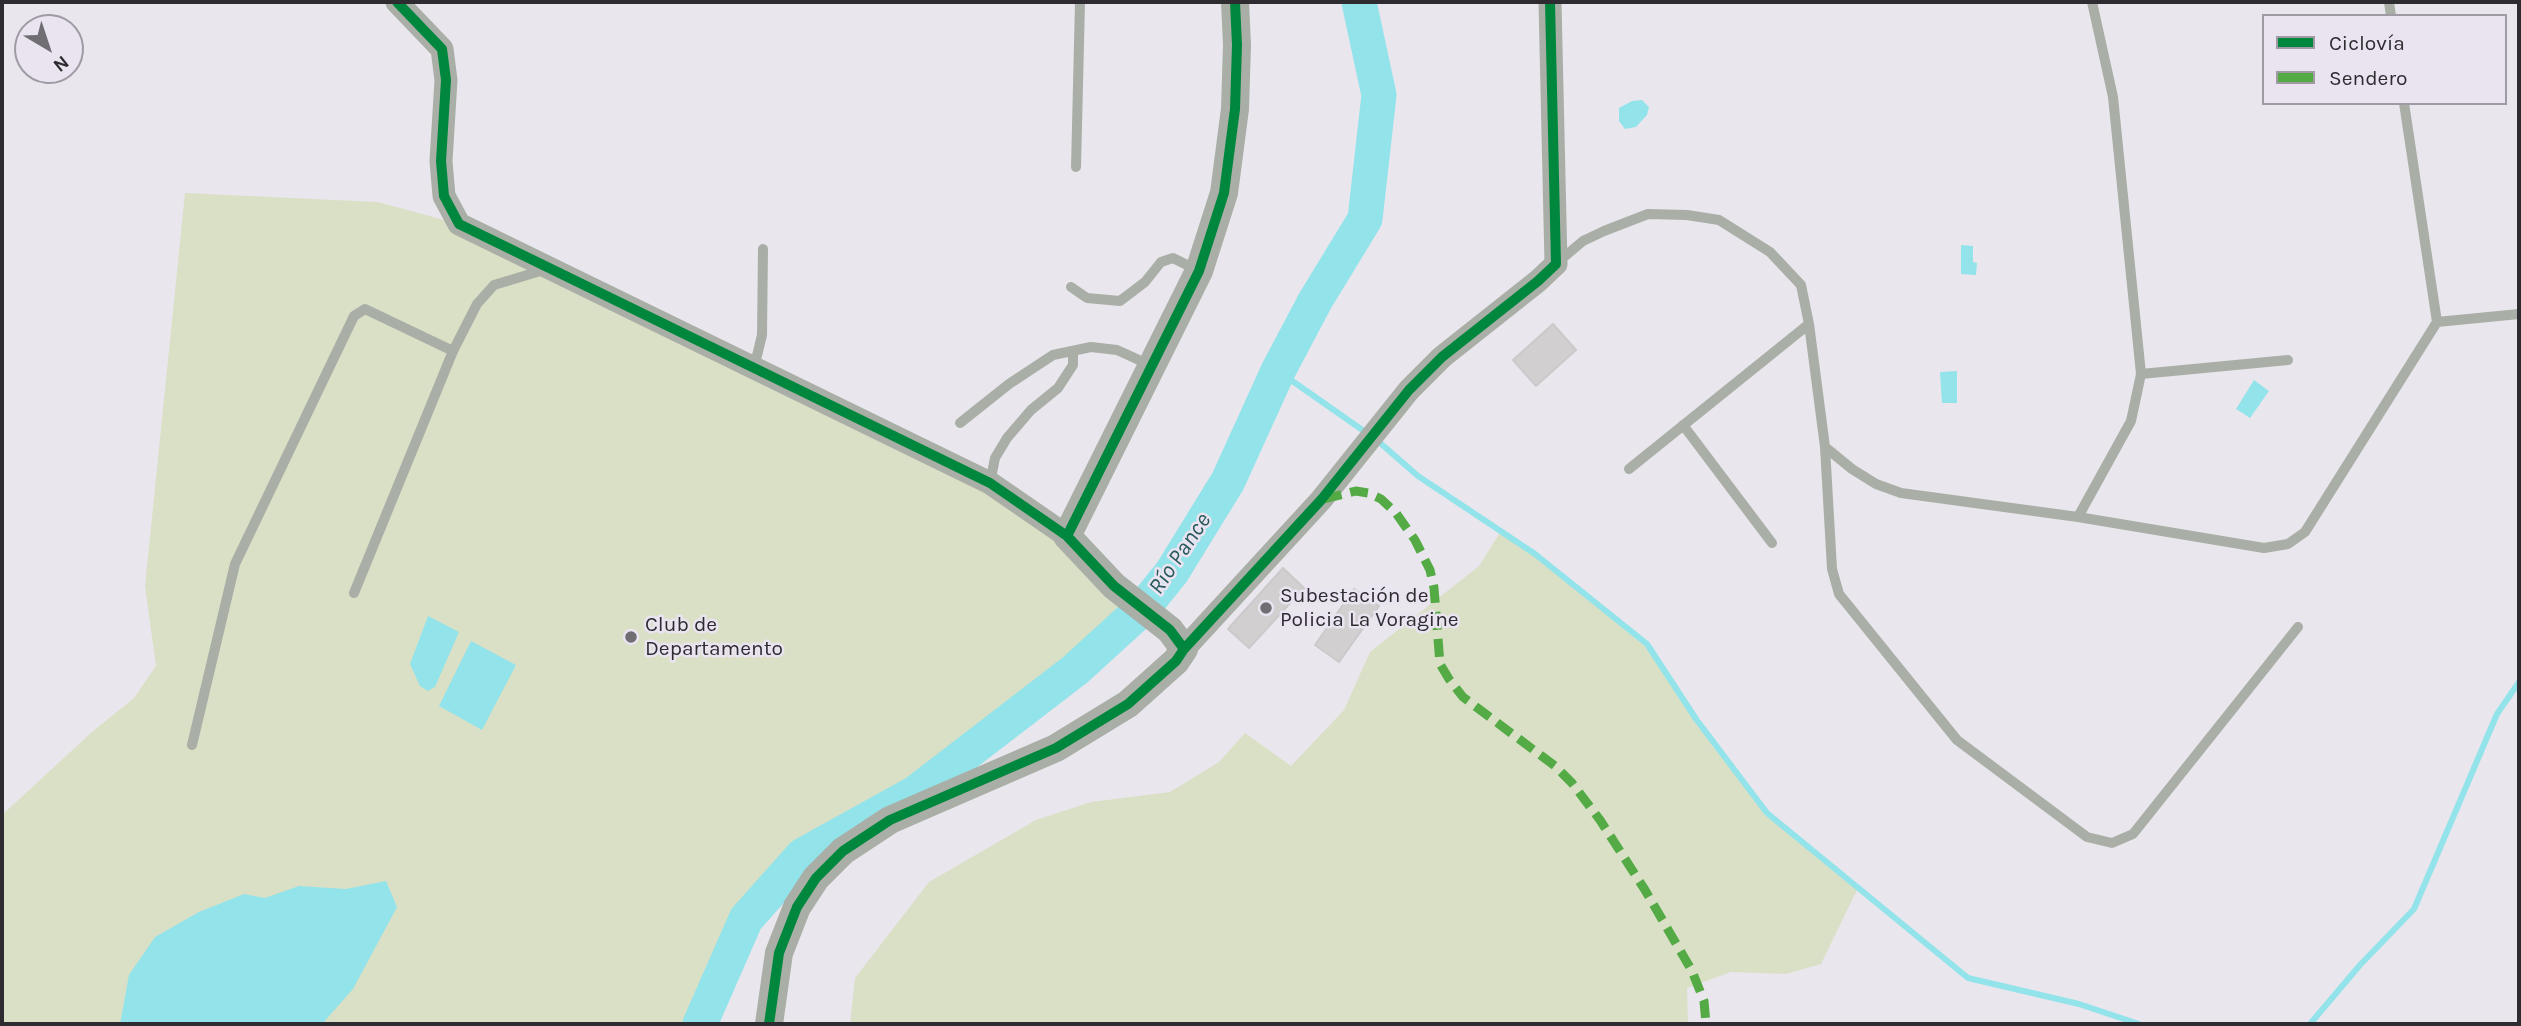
<!DOCTYPE html>
<html>
<head>
<meta charset="utf-8">
<style>
  body { margin:0 }
  #map { position:relative; width:2521px; height:1026px; overflow:hidden; background:#eae6ed; font-family:Karla,sans-serif }
  canvas { display:block }
  .frame { position:absolute; inset:0; border:4px solid #2e2c31; pointer-events:none }
  .legend { position:absolute; left:2262px; top:14px; width:245px; height:91px; box-sizing:border-box; background:#eae3f0; border:2px solid #9f9aa4; margin:0; padding:9px 12px; list-style:none; font-size:21px; color:#2e2c31 }
  .legend li { display:flex; align-items:center; gap:14px; height:35px }
  .legend b { width:35px; border:2px solid #9f9aa4 }
  .north { position:absolute; left:14px; top:14px; width:70px; height:70px; box-sizing:border-box; background:#eae3f0; border:2px solid #9f9aa4; border-radius:50%; rotate:141deg; font-size:19px; font-weight:700; line-height:28px; text-align:center; color:#2e2c31 }
  .north::after { content:''; display:block; margin:auto; width:24px; height:32px; background:#706d73; clip-path:polygon(50% 0,100% 100%,50% 72%,0 100%) }
</style>
</head>
<body>
<div id="map">
<canvas width="2521" height="1026"></canvas>
<div class="frame"></div>
<ul class="legend">
<li><b style="height:9px;background:#00873e"></b>Ciclovía</li>
<li><b style="height:9px;background:#54ab45"></b>Sendero</li>
</ul>
<div class="north">N</div>
</div>
<script>
const c = document.querySelector('canvas').getContext('2d');
c.lineJoin = 'round';
function fillPath(path, color) { c.fillStyle = color; c.fill(path, 'evenodd'); }
const shape = rows => new Path2D(rows.map(r => 'M' + r).join(''));
function strokePath(path, color, width, dash) { c.strokeStyle = color; c.lineWidth = width; c.lineCap = dash ? 'butt' : 'round'; c.setLineDash(dash || []); c.stroke(path); }
function drawText(font, color, halo, rows, align = 'center') {
  c.font = font + ' Karla,sans-serif'; c.lineWidth = 5; c.setLineDash([]); c.textBaseline = 'middle'; c.strokeStyle = halo; c.fillStyle = color; for (const [text, x, y, turn = 0] of rows) {
    c.save(); c.translate(x, y); c.rotate((+turn || 0) * Math.PI / 180); c.textAlign = isNaN(turn) ? turn : align; if (halo) c.strokeText(text, 0, 0); c.fillText(text, 0, 0); c.restore();
  }
}
fillPath(shape([
  [185,193,378,202,459,224,990,483,1143,608,1075,670,915,793,803,855,746,919,700,1024,2,1024,2,815,92,732,134,698,156,666,145,586],
  [1501,531,1535,554,1647,644,1696,719,1767,813,1858,888,1821,964,1786,974,1731,972,1687,988,1688,1024,850,1024,855,978,929,882,1036,820,1091,802,1170,792,1219,762,1245,733,1291,766,1344,710,1370,652,1479,566]
]), '#dae0c6');
fillPath(shape([
  [1642,100,1649,107,1647,115,1636,127,1625,129,1619,121,1619,108,1632,101],
  [1961,245,1973,246,1973,262,1977,263,1976,275,1961,274],
  [1957,371,1957,403,1942,403,1940,372],
  [2254,380,2269,391,2250,418,2236,409],
  [428,616,459,632,435,687,428,691,420,686,410,664],
  [471,641,516,665,482,730,439,706],
  [386,881,397,907,353,989,322,1024,120,1024,129,975,155,937,199,912,244,894,265,898,299,886,346,889]
]), '#93e3ea');
strokePath(shape([
  [1278,371,1361,429],
  [1379,442,1418,476,1535,554,1647,644,1696,719,1767,813,1968,978,2079,1004,2139,1024],
  [2310,1024,2360,965,2414,909,2497,714,2519,682]
]), '#93e3ea', 6);
strokePath(shape([
  [700,1024,746,919,803,855,915,793,1075,670,1143,608,1172,572,1228,481,1278,371,1315,301,1365,219,1379,95,1359,2]
]), '#93e3ea', 35);
const building = shape([
  [1553,324,1576,350,1536,386,1513,360,1553,324],
  [1283,568,1304,588,1249,648,1228,629,1283,568],
  [1354,589,1379,606,1339,662,1315,645,1354,589]
]);
fillPath(building, '#d2cfd0');
strokePath(building, '#ccc9ca', 2);
strokePath(shape([
  [2389,2,2391,16],
  [1076,167,1080,2],
  [1558,262,1583,241,1604,231,1648,214,1687,215,1719,220,1770,252,1801,285,1809,324,1825,447,1852,469,1876,484,1901,493,2078,517,2264,548,2288,544,2305,532,2437,322,2404,103],
  [1071,287,1087,298,1120,301,1145,282,1161,262,1173,258,1197,270],
  [2437,322,2519,314],
  [754,368,762,335,763,249],
  [2141,374,2288,360],
  [960,423,1009,384,1053,355,1091,347,1117,350,1150,365],
  [1683,425,1772,543],
  [1825,447,1832,569,1839,594,1957,740,2087,837,2112,843,2133,834,2298,627],
  [1629,469,1809,324],
  [990,483,995,458,1007,438,1031,410,1058,388,1073,365,1073,351],
  [2078,517,2131,421,2141,374,2113,97,2092,2],
  [354,593,453,351,477,304,494,285,547,269],
  [192,745,235,564,354,316,365,309,453,351]
]), '#a9afa6', 10);
strokePath(shape([
  [397,2,442,49,446,80,441,161,444,196,459,224,990,483,1067,536],
  [1184,649,1321,500,1409,390,1442,357,1538,281,1556,264,1550,2]
]), '#a9afa6', 23);
strokePath(shape([
  [769,1024,779,953,797,907,816,878,843,851,890,820,1056,748,1128,704,1176,661,1184,649,1170,630,1114,586,1067,536,1199,271,1224,193,1235,109,1237,45,1235,2]
]), '#a9afa6', 28);
strokePath(shape([
  [1324,499,1356,491,1368,493,1381,499,1396,513,1415,540,1430,570,1434,588,1440,664,1449,679,1463,697,1555,766,1572,783,1600,820,1645,890,1692,971,1704,1001,1706,1024]
]), '#54ab45', 9, [18, 9]);
strokePath(shape([
  [397,2,442,49,446,80,441,161,444,196,459,224,990,483,1067,536,1114,586,1170,630,1184,649],
  [1067,536,1199,271,1224,193,1235,109,1237,45,1235,2],
  [769,1024,779,953,797,907,816,878,843,851,890,820,1056,748,1128,704,1176,661,1184,649,1321,500,1409,390,1442,357,1538,281,1556,264,1550,2]
]), '#00873e', 10);
for (const [x, y, r, color] of [
  [1266,608,7,"#706d73"],
  [631,637,7,"#706d73"]
]) { const dot = new Path2D(); dot.arc(x, y, r, 0, 2 * Math.PI); c.fillStyle = color; c.fill(dot); strokePath(dot, '#eae3f0', 2.5); }
drawText('21px', '#2e2c31', '#eae3f0', [
  ["Subestación de",1280,596],
  ["Policia La Voragine",1280,620],
  ["Club de",645,625],
  ["Departamento",645,649]
], 'left');
drawText('italic 23px', '#275a5d', '#eae3f0', [
  ["Río Pance",1180,554,-56]
]);
</script>
</body>
</html>
